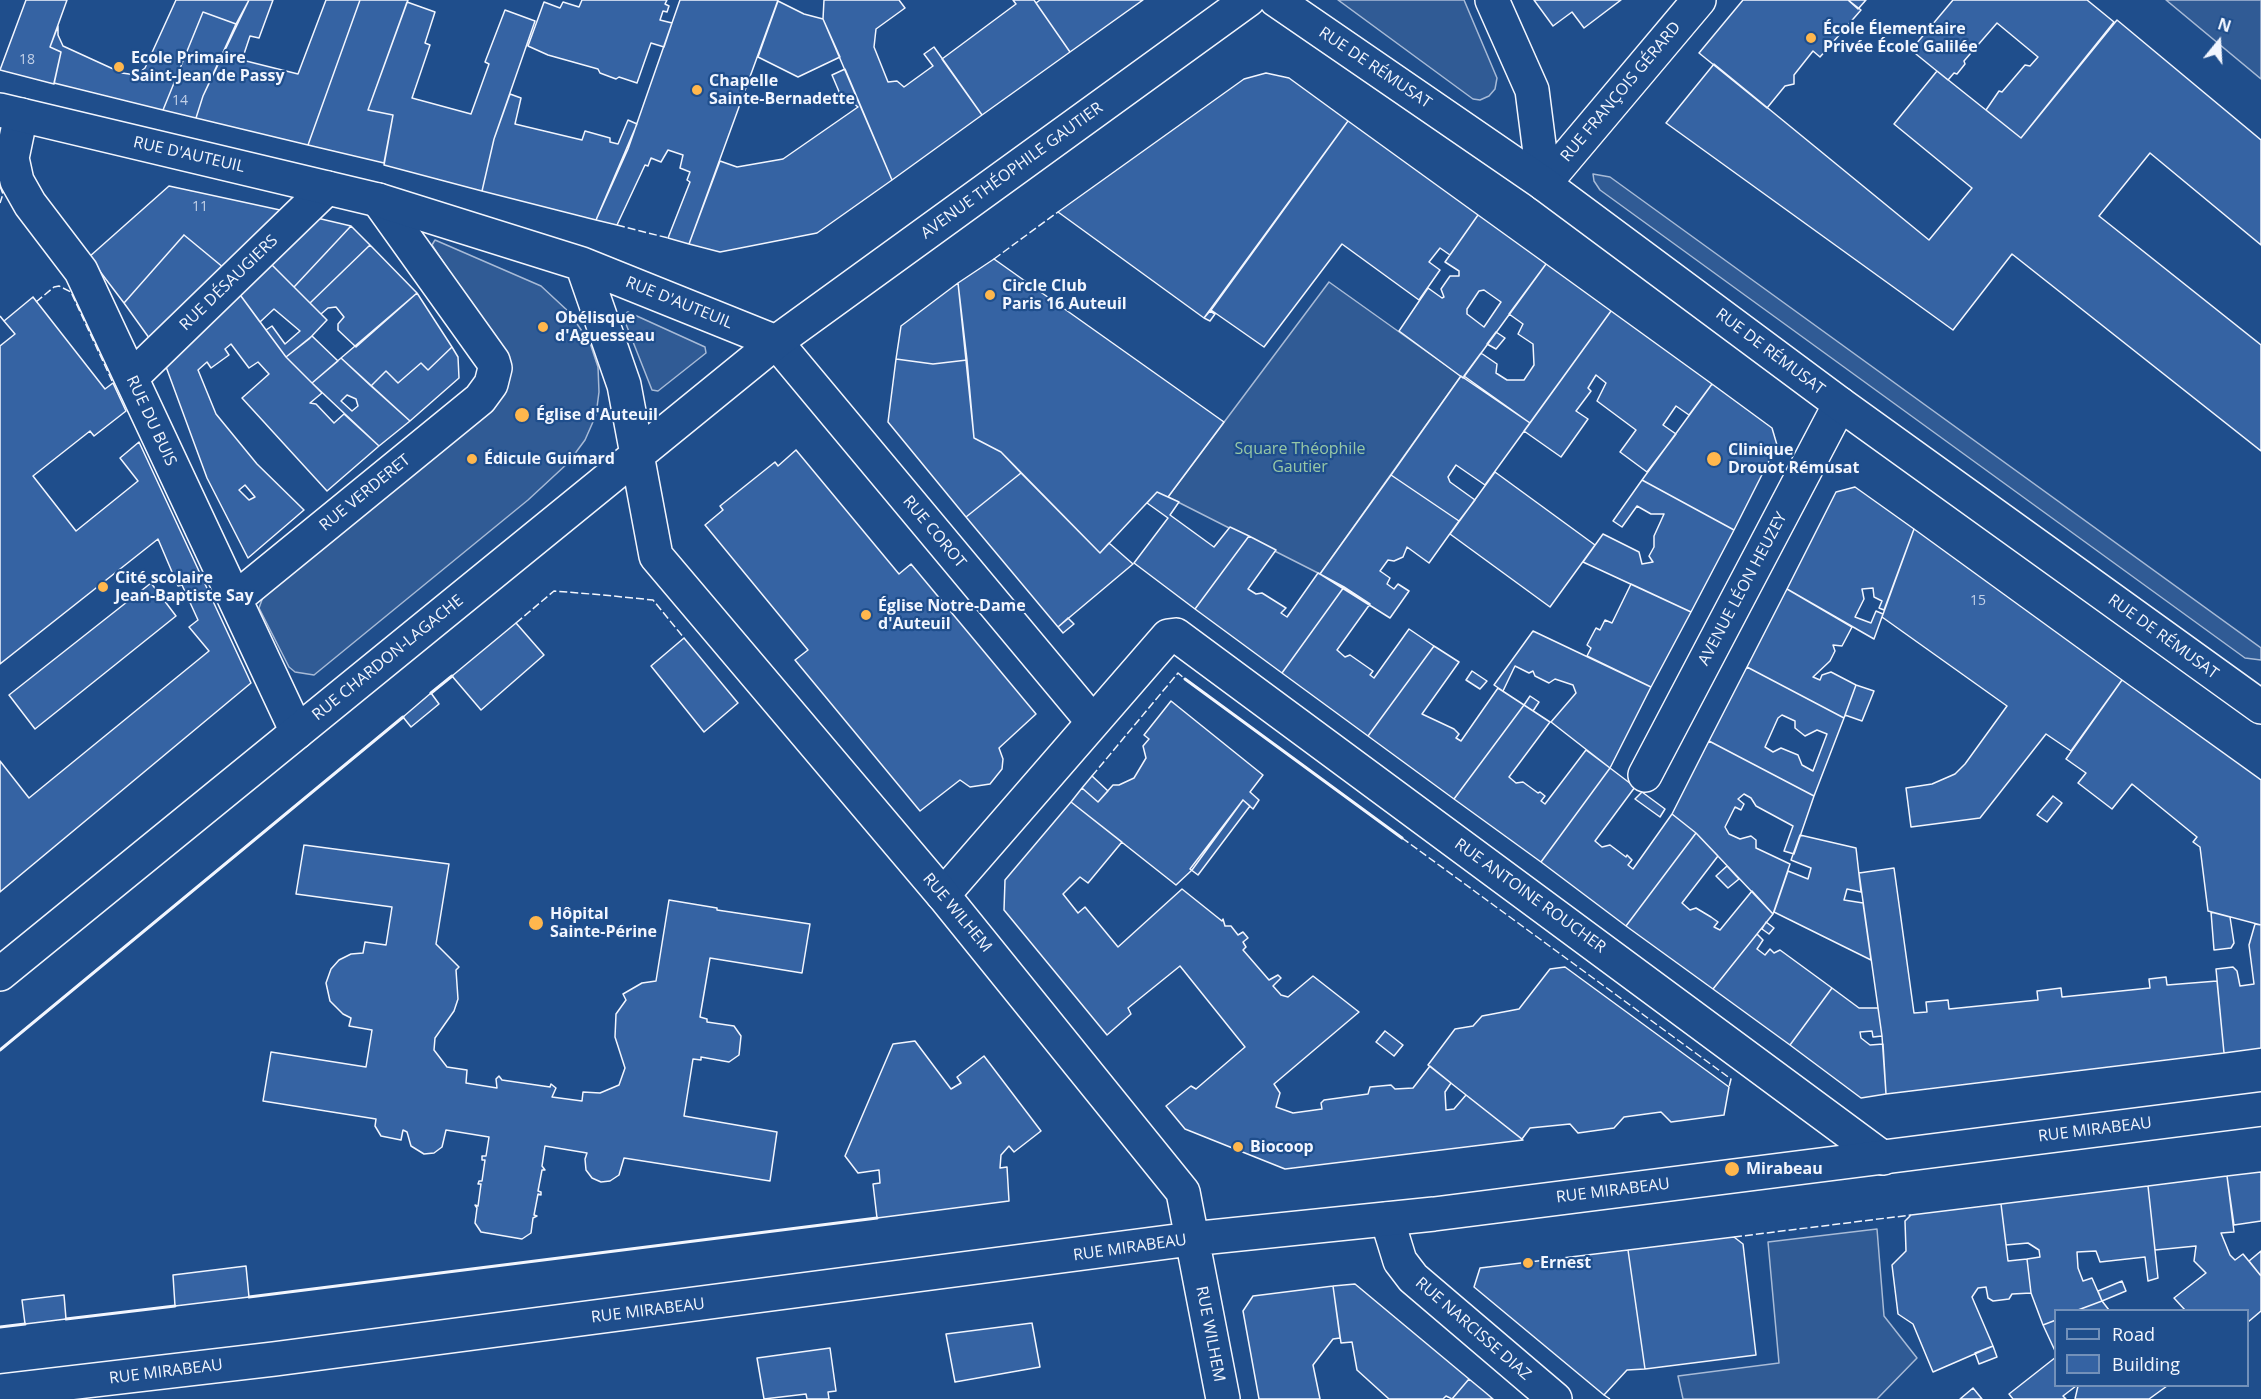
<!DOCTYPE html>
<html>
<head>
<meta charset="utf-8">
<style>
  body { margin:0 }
  #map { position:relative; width:2261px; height:1399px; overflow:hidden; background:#1f4e8c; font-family:"Open Sans",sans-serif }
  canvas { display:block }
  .legend { position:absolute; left:2054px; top:1309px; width:195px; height:78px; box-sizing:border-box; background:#1f4e8c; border:2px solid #7391ba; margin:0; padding:8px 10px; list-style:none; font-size:18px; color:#f2f6ff }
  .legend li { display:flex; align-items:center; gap:12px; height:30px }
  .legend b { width:30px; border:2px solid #7391ba }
  .north { position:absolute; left:2189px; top:12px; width:60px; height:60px; -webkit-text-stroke:4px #1f4e8c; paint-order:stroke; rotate:18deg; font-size:16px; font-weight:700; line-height:24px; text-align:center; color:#f2f6ff }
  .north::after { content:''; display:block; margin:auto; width:21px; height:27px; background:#f2f6ff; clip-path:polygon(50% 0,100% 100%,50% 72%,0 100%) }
</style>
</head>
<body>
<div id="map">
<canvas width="2261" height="1399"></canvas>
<ul class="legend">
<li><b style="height:8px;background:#1f4e8c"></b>Road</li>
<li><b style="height:16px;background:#3563a3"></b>Building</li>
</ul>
<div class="north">N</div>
</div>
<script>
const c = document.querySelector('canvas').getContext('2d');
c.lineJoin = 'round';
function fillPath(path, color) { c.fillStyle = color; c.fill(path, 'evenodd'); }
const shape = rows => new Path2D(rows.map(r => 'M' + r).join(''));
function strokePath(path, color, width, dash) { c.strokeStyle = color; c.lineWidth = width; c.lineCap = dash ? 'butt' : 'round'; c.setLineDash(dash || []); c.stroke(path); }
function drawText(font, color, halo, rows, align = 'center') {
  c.font = font + ' "Open Sans",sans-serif'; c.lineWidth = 4.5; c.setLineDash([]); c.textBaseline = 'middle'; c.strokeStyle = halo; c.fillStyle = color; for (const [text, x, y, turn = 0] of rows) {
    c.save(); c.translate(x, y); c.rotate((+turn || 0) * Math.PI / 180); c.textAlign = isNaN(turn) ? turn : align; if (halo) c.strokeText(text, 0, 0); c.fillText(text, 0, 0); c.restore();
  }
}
const built = shape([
  [1338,0,1464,0,1497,78,1495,89,1489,96,1480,100,1473,99,1338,0],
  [2166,0,2261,0,2261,79,2166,0],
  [1593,174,1610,177,2261,648,2261,660,2245,658,1600,190,1594,181,1593,174],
  [435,240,541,286,569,312,590,343,598,367,599,392,596,415,585,440,568,463,528,500,314,675,295,672,289,667,259,608,263,597,493,403,506,360,432,245,435,240],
  [1329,282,1461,376,1320,574,1168,497,1329,282],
  [628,312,705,347,706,353,658,391,652,390,624,319,624,314,628,312],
  [1877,1229,1884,1316,1917,1358,1877,1399,1683,1399,1678,1376,1779,1363,1768,1242,1877,1229]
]);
fillPath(built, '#305b95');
strokePath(built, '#a8bbd7', 1.5);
const building = shape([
  [26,0,67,0,50,47,61,52,54,84,0,70,26,0],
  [176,0,249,0,236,24,203,12,163,110,54,83,61,52,50,47,58,26,58,35,63,46,122,73,136,75,145,68,176,0],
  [249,0,273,0,259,38,250,36,242,60,298,74,326,0,360,0,308,145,196,118,203,96,249,0],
  [360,0,408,0,368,110,393,115,384,163,308,145,360,0],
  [582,0,667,0,665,4,669,6,667,12,663,11,660,20,672,23,664,47,651,43,637,83,619,77,616,79,600,73,598,69,548,55,528,46,544,2,560,8,563,2,579,7,582,0],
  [680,0,778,0,689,244,668,238,690,182,687,180,690,172,680,168,683,155,668,150,661,162,651,158,648,166,645,165,617,225,596,220,628,149,680,0],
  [824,0,899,0,905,8,876,29,874,47,888,82,897,81,904,87,933,66,924,54,934,47,982,115,892,180,823,19,824,0],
  [1013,0,1034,0,1070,52,982,115,942,59,1016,4,1013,0],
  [1040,0,1143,0,1070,52,1036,3,1040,0],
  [1534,0,1621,0,1584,28,1572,12,1553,26,1534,0],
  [1743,0,1848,0,1861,10,1820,57,1813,51,1794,75,1794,84,1785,86,1767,108,1699,53,1743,0],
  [1848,0,1866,0,1858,9,1848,0],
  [1953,0,2087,0,2114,22,2021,138,1986,110,1999,91,2002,92,2025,65,2030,66,2038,57,1997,23,1964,61,1965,64,1957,74,1954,73,1948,80,1911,50,1953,0],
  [778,1,804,14,823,19,840,57,798,77,758,57,778,1],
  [407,2,435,12,425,43,430,45,412,98,471,114,489,64,485,62,505,10,535,21,494,139,482,191,384,165,393,115,368,110,407,2],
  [203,12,236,24,203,96,196,118,163,110,203,12],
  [2117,20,2261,140,2261,245,2150,153,2099,216,2261,345,2261,451,2012,254,1953,330,1666,123,1714,64,1929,240,1972,188,1894,124,1937,71,2021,138,2117,20],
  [845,69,892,180,817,233,720,252,689,244,720,161,737,167,783,159,858,107,848,99,843,101,832,75,845,69],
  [1266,73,1289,78,1348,121,1204,318,1058,212,1244,79,1266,73],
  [510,94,521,98,515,124,582,140,585,131,610,138,610,142,618,144,628,120,637,124,596,220,482,191,494,139,510,94],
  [1348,121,1478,215,1450,255,1440,248,1429,262,1440,270,1419,300,1342,244,1264,347,1211,310,1348,121],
  [169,186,280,210,224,268,184,235,124,303,89,257,169,186],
  [1478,215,1546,264,1463,378,1399,331,1428,288,1442,298,1444,297,1441,289,1450,276,1459,276,1459,271,1445,262,1478,215],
  [1484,290,1501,302,1484,327,1467,314,1467,309,1479,291,1484,290],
  [317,218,351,226,294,287,269,262,317,218],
  [351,226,370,245,310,303,294,287,351,226],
  [184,235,224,268,152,342,124,303,184,235],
  [370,245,417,293,356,347,338,330,338,324,344,317,336,307,328,308,321,314,310,303,370,245],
  [994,259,1224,422,1168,497,1157,492,1100,553,1001,452,974,438,958,283,994,259],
  [269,262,327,320,309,339,286,357,266,330,272,326,285,344,300,331,274,309,260,322,238,292,269,262],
  [1546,264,1611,311,1530,423,1464,376,1481,353,1497,364,1496,373,1507,380,1524,380,1534,365,1533,344,1518,334,1523,324,1509,314,1546,264],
  [958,283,967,360,933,364,896,359,901,326,958,283],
  [238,292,286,357,322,393,310,403,316,404,334,423,344,414,379,446,327,491,242,398,269,374,258,362,249,368,231,344,225,349,229,355,211,368,207,362,198,370,216,414,257,464,304,510,248,558,207,478,165,364,238,292],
  [245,485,255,497,249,500,239,490,245,485],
  [417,293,452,347,428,370,421,363,398,383,386,371,371,386,341,358,417,293],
  [33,297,105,389,113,383,126,411,94,436,90,431,33,476,76,531,138,481,120,458,139,442,251,683,0,892,0,761,29,798,209,651,189,627,198,620,182,585,178,586,158,539,0,664,0,346,15,334,4,321,33,297],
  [1210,311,1215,314,1210,321,1204,318,1210,311],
  [1611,311,1712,384,1689,415,1676,406,1663,425,1676,434,1647,472,1620,452,1636,430,1597,401,1606,383,1596,375,1588,388,1591,391,1576,411,1588,419,1561,457,1524,431,1611,311],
  [1496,332,1505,338,1496,349,1487,344,1496,332],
  [312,336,338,361,312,383,286,357,312,336],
  [452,347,458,357,459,378,410,421,371,386,386,371,398,383,421,363,428,370,452,347],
  [341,358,410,421,379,446,312,383,341,358],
  [347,395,356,399,358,406,352,411,341,401,347,395],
  [896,359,933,364,967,360,974,438,1001,452,1021,473,966,517,888,422,896,359],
  [1461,376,1530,423,1485,485,1456,465,1448,477,1450,482,1475,500,1459,521,1391,475,1461,376],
  [1712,384,1772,428,1777,445,1734,530,1642,480,1712,384],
  [796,450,899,574,911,564,1036,714,999,748,1003,759,1002,769,990,784,970,787,960,780,920,811,795,660,808,650,705,525,723,510,720,506,775,462,778,466,796,450],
  [1495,472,1595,545,1550,607,1450,534,1495,472],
  [1021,473,1100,553,1109,543,1133,564,1058,627,966,517,1021,473],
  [1391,475,1459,521,1429,563,1407,547,1403,557,1394,561,1388,560,1380,571,1390,578,1387,584,1394,589,1398,584,1409,591,1390,618,1320,574,1391,475],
  [1642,480,1734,530,1691,612,1583,562,1603,534,1639,552,1642,564,1653,562,1649,556,1654,547,1654,536,1664,514,1651,514,1637,506,1622,527,1613,521,1642,480],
  [1855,487,1914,529,1884,610,1879,608,1882,601,1874,597,1873,588,1862,589,1864,599,1855,617,1871,623,1876,611,1883,614,1874,639,1787,589,1836,492,1855,487],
  [1157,492,1179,502,1170,515,1214,547,1230,527,1249,536,1195,609,1134,563,1168,518,1147,503,1157,492],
  [1914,529,2122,680,2071,751,2046,734,1980,818,1911,827,1906,788,1932,784,1955,774,1965,764,2007,706,1882,617,1914,529],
  [1249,536,1276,550,1248,589,1256,594,1262,593,1286,608,1281,613,1287,617,1318,573,1344,587,1282,673,1195,609,1249,536],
  [151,583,176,616,35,729,9,695,151,583],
  [1631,584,1691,612,1651,687,1587,656,1591,648,1587,645,1596,628,1600,630,1605,620,1612,623,1631,584],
  [1344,587,1370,604,1337,650,1345,657,1350,655,1373,671,1370,675,1374,678,1409,629,1434,646,1368,736,1282,673,1344,587],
  [1787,589,1852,627,1842,646,1833,645,1835,651,1830,661,1813,677,1820,680,1822,675,1831,672,1856,685,1844,718,1747,667,1787,589],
  [1068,618,1074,624,1063,633,1058,627,1068,618],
  [516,623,544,655,481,710,452,676,516,623],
  [1533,631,1651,687,1610,768,1551,722,1576,693,1573,685,1555,679,1549,683,1535,676,1533,671,1529,673,1515,666,1503,691,1494,685,1533,631],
  [684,638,738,703,704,732,651,666,684,638],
  [1434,646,1459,662,1422,714,1454,729,1459,734,1456,738,1461,741,1498,688,1524,705,1454,799,1368,736,1434,646],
  [1747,667,1844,718,1814,796,1709,741,1747,667],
  [1782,715,1795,721,1795,728,1805,736,1817,730,1827,734,1813,771,1802,765,1798,755,1781,748,1773,752,1765,747,1778,718,1782,715],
  [1472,671,1487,681,1480,689,1466,680,1472,671],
  [2122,680,2261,780,2261,925,2208,911,2200,847,2193,842,2197,837,2132,784,2112,809,2078,783,2086,773,2066,759,2122,680],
  [1856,685,1874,691,1862,721,1845,715,1856,685],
  [431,693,439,704,411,727,403,717,431,693],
  [1530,696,1539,702,1533,711,1524,705,1530,696],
  [1171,701,1263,775,1250,792,1259,800,1253,809,1243,800,1192,870,1176,885,1071,802,1082,788,1098,802,1113,785,1119,785,1134,778,1146,758,1143,746,1149,739,1144,735,1171,701],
  [1524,705,1550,722,1509,777,1516,783,1523,782,1538,793,1540,792,1545,796,1541,801,1545,804,1586,750,1610,768,1541,862,1454,799,1524,705],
  [1709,741,1814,796,1794,854,1784,851,1793,826,1756,806,1751,798,1744,794,1738,799,1744,804,1741,810,1735,807,1725,827,1729,834,1740,839,1751,836,1756,840,1756,848,1790,864,1773,914,1696,833,1672,814,1709,741],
  [1610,768,1635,787,1595,841,1602,847,1610,845,1626,857,1627,855,1632,860,1628,865,1633,869,1672,814,1696,833,1626,926,1541,862,1610,768],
  [1092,776,1108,791,1098,802,1082,788,1092,776],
  [1642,792,1665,809,1660,817,1635,799,1642,792],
  [2053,796,2062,803,2047,822,2037,815,2053,796],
  [1243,800,1250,806,1198,875,1190,869,1243,800],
  [1071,802,1122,842,1088,883,1080,877,1063,894,1078,913,1085,907,1118,947,1182,889,1222,921,1223,919,1225,926,1231,926,1238,935,1243,932,1248,938,1243,942,1246,947,1243,950,1269,980,1278,975,1281,978,1273,986,1281,995,1288,997,1313,976,1359,1012,1274,1084,1280,1093,1276,1107,1293,1113,1322,1109,1321,1103,1324,1100,1368,1094,1370,1087,1391,1085,1395,1089,1413,1088,1430,1066,1451,1083,1445,1092,1446,1110,1454,1109,1466,1095,1523,1140,1285,1169,1185,1129,1166,1106,1191,1086,1196,1089,1245,1047,1180,966,1128,1008,1131,1014,1107,1035,1004,910,1005,880,1071,802],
  [1696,833,1718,856,1682,903,1690,910,1696,908,1711,917,1718,922,1714,927,1720,930,1752,891,1773,914,1713,989,1626,926,1696,833],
  [1800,835,1856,848,1861,892,1847,889,1844,900,1863,903,1871,960,1774,912,1788,871,1808,879,1811,868,1791,860,1800,835],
  [304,845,449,864,436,944,459,967,456,970,458,999,454,1011,435,1038,434,1050,447,1067,467,1070,466,1083,497,1088,496,1079,499,1076,502,1080,550,1087,551,1084,556,1088,552,1097,582,1101,583,1092,600,1093,619,1085,625,1068,615,1037,616,1014,626,1000,623,994,642,983,656,981,669,900,717,908,717,910,810,924,802,973,710,958,700,1017,707,1019,707,1022,734,1026,741,1036,739,1055,729,1062,701,1057,701,1060,693,1059,684,1116,777,1132,770,1181,624,1158,619,1175,610,1181,601,1182,592,1178,586,1170,585,1159,587,1153,545,1146,542,1166,545,1170,542,1170,538,1191,541,1192,541,1195,538,1194,534,1215,537,1216,533,1218,531,1233,522,1239,481,1232,475,1223,477,1208,475,1205,478,1206,481,1184,478,1184,479,1181,482,1181,485,1160,482,1160,482,1156,486,1156,489,1137,446,1130,442,1147,434,1153,424,1154,411,1146,407,1132,403,1130,401,1140,381,1136,375,1126,376,1119,263,1101,271,1052,366,1067,372,1030,349,1026,351,1018,343,1014,330,1001,326,983,331,969,339,960,351,954,363,953,365,942,386,945,392,907,296,894,304,845],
  [1727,866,1739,879,1728,888,1716,876,1727,866],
  [1894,868,1914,1013,1927,1012,1926,1002,1948,1000,1949,1009,2038,1000,2037,991,2061,988,2062,997,2150,988,2149,979,2166,977,2167,985,2217,981,2224,1053,1886,1094,1882,1036,1859,873,1894,868],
  [2211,912,2230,917,2234,943,2231,948,2214,950,2211,912],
  [1766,922,1774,928,1769,934,1762,929,1766,922],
  [2255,924,2261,925,2261,1048,2224,1053,2216,969,2233,967,2237,971,2240,986,2254,984,2249,945,2255,924],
  [1757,934,1763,940,1757,949,1765,955,1770,949,1774,953,1780,950,1832,988,1790,1045,1713,989,1757,934],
  [1565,967,1729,1087,1724,1115,1671,1122,1661,1112,1624,1117,1614,1128,1578,1133,1570,1124,1530,1128,1522,1139,1428,1065,1455,1029,1473,1026,1482,1016,1519,1009,1550,969,1565,967],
  [1832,988,1859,1008,1878,1008,1882,1036,1873,1037,1872,1031,1860,1032,1861,1038,1870,1045,1883,1044,1886,1094,1861,1098,1790,1045,1832,988],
  [1385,1031,1403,1045,1394,1056,1376,1042,1385,1031],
  [915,1041,951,1089,961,1083,957,1077,984,1056,1041,1131,1014,1152,1009,1146,1001,1155,1000,1168,1007,1167,1009,1201,877,1218,873,1184,880,1183,879,1170,858,1173,845,1156,893,1044,915,1041],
  [2261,1172,2261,1221,2234,1225,2227,1176,2261,1172],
  [2227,1176,2234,1232,2221,1233,2230,1255,2235,1260,2243,1254,2261,1276,2261,1311,2248,1322,2248,1310,2185,1310,2174,1298,2206,1273,2194,1261,2196,1246,2155,1250,2148,1186,2227,1176],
  [2148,1186,2158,1278,2148,1281,2145,1257,2100,1262,2096,1251,2077,1252,2078,1268,2083,1281,2092,1278,2102,1301,2078,1310,2056,1310,2056,1320,2043,1325,2031,1293,2027,1259,2040,1257,2039,1250,2028,1243,2006,1245,2001,1204,2148,1186],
  [2001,1204,2008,1261,2027,1259,2031,1293,2012,1294,2009,1299,1993,1301,1988,1298,1986,1287,1978,1288,1972,1297,1993,1346,1933,1372,1913,1324,1898,1314,1892,1265,1906,1251,1905,1221,1911,1215,2001,1204],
  [1734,1237,1743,1244,1756,1355,1645,1369,1628,1250,1734,1237],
  [1628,1250,1645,1369,1627,1370,1604,1395,1474,1287,1480,1268,1628,1250],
  [2261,1251,2261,1276,2249,1261,2261,1251],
  [246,1266,249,1297,175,1306,173,1275,246,1266],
  [2122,1281,2126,1291,2102,1301,2098,1291,2122,1281],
  [1355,1284,1469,1379,1452,1399,1446,1396,1443,1399,1389,1399,1357,1370,1352,1342,1341,1343,1333,1286,1355,1284],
  [1333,1286,1340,1338,1333,1339,1313,1365,1320,1399,1259,1399,1243,1311,1253,1296,1333,1286],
  [64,1295,66,1319,25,1324,22,1300,64,1295],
  [2102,1301,2109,1310,2078,1310,2102,1301],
  [2056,1320,2056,1353,2043,1325,2056,1320],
  [1032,1323,1040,1367,955,1382,946,1334,1032,1323],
  [1993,1346,1997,1357,1979,1364,1975,1353,1993,1346],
  [830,1348,836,1391,828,1392,829,1399,807,1399,806,1394,764,1399,757,1358,830,1348],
  [2056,1357,2056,1386,2076,1386,2063,1396,2066,1399,2013,1399,2009,1394,2056,1357],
  [1469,1379,1486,1393,1493,1399,1452,1399,1469,1379],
  [2078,1386,2167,1386,2149,1399,2075,1399,2078,1386],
  [1973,1388,1982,1399,1960,1399,1973,1388]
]);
fillPath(building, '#3563a3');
strokePath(building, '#f2f6ff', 1.5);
const minor = shape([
  [1492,0,1532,90,1544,184],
  [21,115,12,158,17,181,30,204,81,271,297,732],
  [1544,184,1699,0],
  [776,342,1093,722],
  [131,378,327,188],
  [235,599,480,399,491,384,495,368,493,361,378,200],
  [1645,775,1840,404],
  [943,895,1168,636,1176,635,1883,1158],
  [1387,1219,1400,1261,1413,1278,1555,1399]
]);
const tertiary = shape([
  [1276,0,1544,184,1840,404,2261,707],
  [0,110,378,200,582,264,776,342],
  [582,264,624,385,656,556,943,895,1183,1192,1223,1399],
  [0,974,776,342,1248,0],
  [0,1391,274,1359,1191,1239,1434,1214,2261,1109]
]);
strokePath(minor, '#f2f6ff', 36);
strokePath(tertiary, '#f2f6ff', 36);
strokePath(minor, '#1f4e8c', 33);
strokePath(tertiary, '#1f4e8c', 33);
strokePath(shape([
  [0,186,3,194,0,203],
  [617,225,668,238],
  [994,259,1058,212],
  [36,302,54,287,59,286,71,292,113,383],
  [0,316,4,321],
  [516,623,554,591,603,595,653,600,684,638],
  [1092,776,1178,673,1185,679],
  [1402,838,1731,1079,1729,1087],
  [1734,1237,1911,1215],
  [1604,1395,1610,1399]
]), '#f2f6ff', 1.5, [8, 3]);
strokePath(shape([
  [1185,679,1402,838],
  [431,693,452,676],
  [0,1050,403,717],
  [249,1297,877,1218],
  [66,1319,175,1306],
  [0,1327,25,1324]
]), '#f2f6ff', 3);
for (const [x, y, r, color] of [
  [1811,38,6,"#ffb74d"],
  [119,67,6,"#ffb74d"],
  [697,90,6,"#ffb74d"],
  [990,295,6,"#ffb74d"],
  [543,327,6,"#ffb74d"],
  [522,415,8,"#ffb74d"],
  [472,459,6,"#ffb74d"],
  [1714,459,8,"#ffb74d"],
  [103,587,6,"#ffb74d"],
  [866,615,6,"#ffb74d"],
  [536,923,8,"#ffb74d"],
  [1238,1147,6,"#ffb74d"],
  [1732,1169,8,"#ffb74d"],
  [1528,1263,6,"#ffb74d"]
]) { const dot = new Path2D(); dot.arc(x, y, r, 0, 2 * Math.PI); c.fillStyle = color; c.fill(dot); strokePath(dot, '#1f4e8c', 2); }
drawText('14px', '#c3d1e8', null, [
  ["18",27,60],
  ["14",180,101],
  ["11",200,207],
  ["15",1978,601]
]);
drawText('bold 16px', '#f2f6ff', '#1f4e8c', [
  ["École Élementaire",1823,29],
  ["Privée École Galilée",1823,47],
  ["Ecole Primaire",131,58],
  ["Saint-Jean de Passy",131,76],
  ["Chapelle",709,81],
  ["Sainte-Bernadette",709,99],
  ["Circle Club",1002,286],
  ["Paris 16 Auteuil",1002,304],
  ["Obélisque",555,318],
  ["d'Aguesseau",555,336],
  ["Église d'Auteuil",536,415],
  ["Clinique",1728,450],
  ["Drouot Rémusat",1728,468],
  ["Édicule Guimard",484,459],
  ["Cité scolaire",115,578],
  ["Jean-Baptiste Say",115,596],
  ["Église Notre-Dame",878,606],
  ["d'Auteuil",878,624],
  ["Hôpital",550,914],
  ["Sainte-Périne",550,932],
  ["Biocoop",1250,1147],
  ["Mirabeau",1746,1169],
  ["Ernest",1540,1263]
], 'left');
drawText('16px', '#f2f6ff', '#1f4e8c', [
  ["RUE DE RÉMUSAT",1375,68,34],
  ["RUE FRANÇOIS GÉRARD",1621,92,-50],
  ["RUE D'AUTEUIL",189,155,13],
  ["AVENUE THÉOPHILE GAUTIER",1012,171,-36],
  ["RUE DÉSAUGIERS",229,283,-44],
  ["RUE D'AUTEUIL",679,303,22],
  ["RUE DE RÉMUSAT",1770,352,37],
  ["RUE DU BUIS",151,421,65],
  ["RUE VERDERET",365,493,-39],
  ["RUE COROT",934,532,50],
  ["AVENUE LÉON HEUZEY",1743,589,-62],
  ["RUE DE RÉMUSAT",2163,637,36],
  ["RUE CHARDON-LAGACHE",388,658,-39],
  ["RUE ANTOINE ROUCHER",1530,896,36],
  ["RUE WILHEM",957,913,50],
  ["RUE MIRABEAU",2095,1130,-7],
  ["RUE MIRABEAU",1613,1191,-7],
  ["RUE MIRABEAU",1130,1248,-8],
  ["RUE MIRABEAU",648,1311,-7],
  ["RUE NARCISSE DIAZ",1473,1329,41],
  ["RUE WILHEM",1210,1334,79],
  ["RUE MIRABEAU",166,1372,-7]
]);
drawText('16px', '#97c8a6', '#1f4e8c', [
  ["Square Théophile",1300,449],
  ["Gautier",1300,467]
]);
</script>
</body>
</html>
